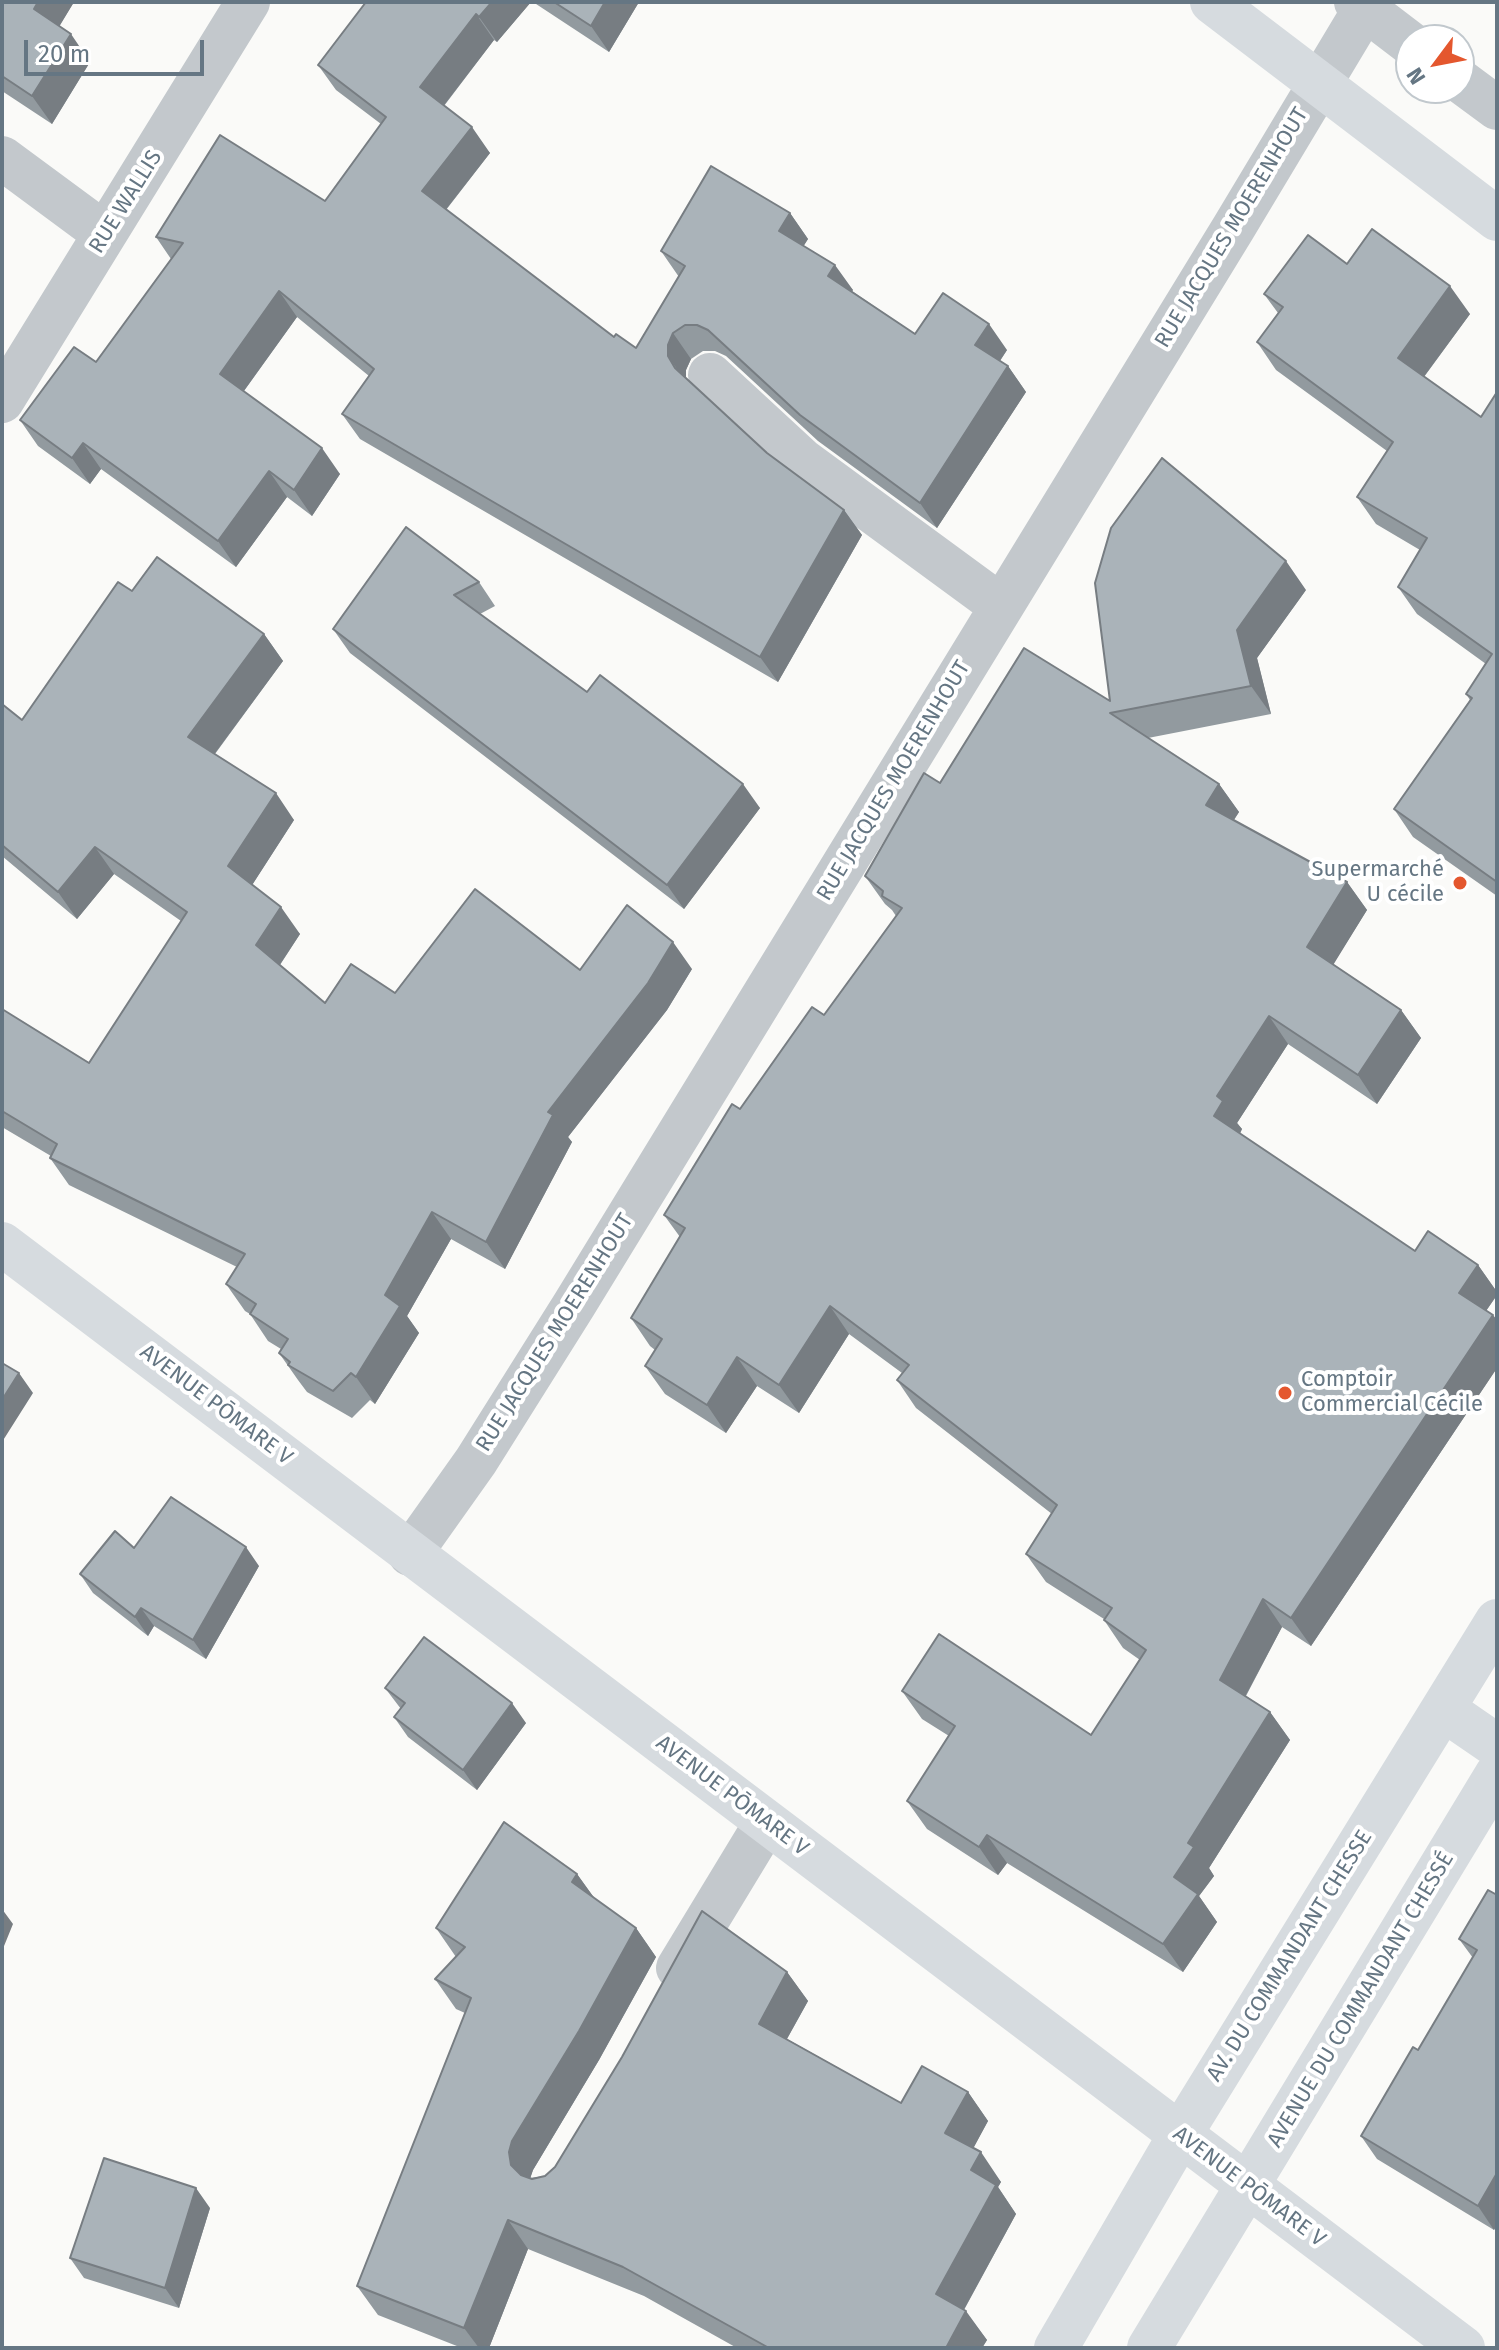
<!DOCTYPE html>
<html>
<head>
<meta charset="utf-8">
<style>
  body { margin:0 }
  #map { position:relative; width:1499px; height:2350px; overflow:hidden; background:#fafaf8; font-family:"Fira Sans",sans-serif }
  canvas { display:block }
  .frame { position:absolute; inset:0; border:4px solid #657683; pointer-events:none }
  .north { position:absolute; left:1395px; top:24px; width:80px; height:80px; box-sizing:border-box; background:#fff; border:2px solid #c1c8cd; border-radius:50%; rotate:238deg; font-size:22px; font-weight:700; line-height:32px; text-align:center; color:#657683 }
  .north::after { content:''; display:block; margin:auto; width:28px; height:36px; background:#e4572e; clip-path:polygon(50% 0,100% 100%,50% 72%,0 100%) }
  .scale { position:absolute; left:24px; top:40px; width:180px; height:36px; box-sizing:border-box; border:4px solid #657683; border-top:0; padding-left:10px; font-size:24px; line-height:28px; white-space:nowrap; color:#657683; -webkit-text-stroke:6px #fff; paint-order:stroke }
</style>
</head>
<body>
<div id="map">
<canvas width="1499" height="2350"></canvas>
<div class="frame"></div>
<div class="north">N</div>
<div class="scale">20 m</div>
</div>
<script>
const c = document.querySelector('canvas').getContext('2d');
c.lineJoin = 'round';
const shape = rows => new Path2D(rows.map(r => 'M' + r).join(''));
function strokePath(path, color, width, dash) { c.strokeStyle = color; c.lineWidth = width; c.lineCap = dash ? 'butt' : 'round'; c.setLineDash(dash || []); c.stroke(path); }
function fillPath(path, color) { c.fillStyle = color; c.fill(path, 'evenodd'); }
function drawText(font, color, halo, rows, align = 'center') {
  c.font = font + ' "Fira Sans",sans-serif'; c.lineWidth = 8; c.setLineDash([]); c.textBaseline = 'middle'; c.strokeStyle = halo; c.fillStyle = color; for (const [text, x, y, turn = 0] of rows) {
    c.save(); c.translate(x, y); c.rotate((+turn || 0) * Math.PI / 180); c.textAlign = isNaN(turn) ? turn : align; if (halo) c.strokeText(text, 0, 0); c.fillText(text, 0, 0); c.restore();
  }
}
strokePath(shape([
  [1356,2,1411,44],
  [1459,80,1497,108],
  [2,158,105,234],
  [710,375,802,460,1001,606],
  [2,401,248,2],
  [410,1554,476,1461,574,1305,1234,227,1369,2],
  [678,1968,766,1823]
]), '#c3c8cc', 44);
strokePath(shape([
  [1212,2,1497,219],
  [2,1244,1463,2348],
  [1443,1709,1497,1746],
  [1056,2348,1180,2135,1497,1621],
  [1149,2348,1497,1774]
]), '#d6dbdf', 44);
fillPath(shape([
  [2,2,74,2,59,26,90,62,52,124,2,91],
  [366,2,531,2,497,42,494,40,444,106,490,153,446,210,614,337,636,348,679,277,661,251,790,213,808,239,803,246,853,290,852,291,915,334,1007,350,1000,361,1008,366,1026,392,937,528,818,441,726,356,715,351,703,351,691,359,686,370,686,378,767,453,844,510,862,535,778,682,360,439,342,414,369,376,297,317,244,391,340,474,312,516,287,497,236,567,101,469,90,484,38,446,20,420,96,362,171,259,156,237,325,201,381,124,336,90,318,65],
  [533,2,639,2,609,52],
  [1347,264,1470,314,1424,377,1481,417,1497,392,1497,896,1413,837,1394,809,1470,700,1466,694,1486,664,1417,614,1398,587,1420,550,1376,524,1357,497,1387,451,1276,370,1257,342,1278,313,1264,294],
  [479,582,495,606,480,614,587,692,760,808,684,909,350,653,333,629],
  [1306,590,1257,658,1271,714,1148,738,1219,784,1239,812,1234,820,1347,882,1367,910,1333,964,1401,1010,1421,1038,1377,1104,1288,1044,1237,1123,1242,1129,1240,1134,1415,1251,1478,1265,1497,1292,1497,1295,1486,1311,1497,1320,1497,1368,1311,1646,1282,1627,1246,1696,1270,1712,1290,1740,1209,1868,1214,1876,1199,1896,1217,1922,1183,1972,1007,1863,998,1875,927,1829,907,1801,949,1736,922,1719,902,1691,1091,1735,1140,1660,1123,1648,1104,1620,1104,1619,1046,1582,1026,1554,1052,1514,916,1408,897,1380,902,1373,849,1334,799,1413,757,1386,726,1433,665,1394,645,1366,655,1350,650,1346,631,1318,680,1237,664,1215,740,1109,824,1015,896,916,892,910,885,904,865,876,940,783,1110,701],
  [132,591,264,634,283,661,215,754,294,820,252,885,300,934,280,965,325,1003,395,993,580,970,692,969,667,1010,568,1137,572,1142,505,1269,451,1239,407,1316,419,1333,375,1404,370,1400,352,1418,307,1392,298,1380,279,1353,281,1349,268,1341,250,1314,245,1311,226,1284,237,1267,69,1185,50,1158,51,1156,2,1127,2,1009,89,1063,181,921,114,874,77,919,2,856,2,704,22,720],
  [134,1548,259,1566,206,1659,154,1626,148,1636,93,1593,80,1574],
  [385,1688,526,1723,477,1790,408,1737,394,1717,401,1709],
  [577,1874,594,1898,636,1928,656,1957,599,2060,533,2170,530,2178,545,2176,787,1972,808,2001,787,2039,901,2103,968,2092,988,2121,973,2148,1001,2182,998,2187,1016,2214,964,2310,987,2340,982,2348,737,2348,644,2296,528,2249,489,2348,462,2348,378,2315,357,2286,465,2013,456,2009,435,1979,456,1957,436,1928],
  [1497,1895,1497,2225,1494,2230,1377,2159,1361,2136,1418,2050,1473,1958,1459,1939],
  [210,2208,179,2308,84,2278,70,2258]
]), '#929a9f');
fillPath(shape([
  [38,2,74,2,53,37,34,9],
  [492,2,531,2,497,42,479,17],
  [605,2,639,2,609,52,591,26],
  [476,14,494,40,438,113,420,87],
  [71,34,90,62,52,124,32,96],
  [472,127,490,153,440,217,422,191],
  [790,213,808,239,797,257,779,231],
  [835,265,853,290,846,301,828,276],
  [1450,286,1470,314,1417,386,1398,358],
  [279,291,297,317,238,399,220,374],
  [989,324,1007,350,993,371,975,345],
  [673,333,691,359,686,370,686,382,668,356,668,345],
  [1008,366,1026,392,937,528,920,503],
  [83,443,101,469,90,484,72,458],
  [322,448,340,474,312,516,294,490],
  [269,471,287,497,236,567,218,541],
  [844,510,862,535,778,682,760,657],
  [1286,561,1306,590,1257,658,1271,714,1251,686,1237,630],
  [264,634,283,661,207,764,188,737],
  [743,784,760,808,684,909,667,885],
  [1219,784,1239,812,1225,833,1206,805],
  [276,793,294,820,247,893,228,866],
  [95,847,114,874,77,919,58,892],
  [1347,882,1367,910,1327,975,1307,947],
  [281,907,300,934,275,972,256,945],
  [673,942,692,969,667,1010,568,1137,572,1142,505,1269,486,1242,548,1112],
  [1401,1010,1421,1038,1377,1104,1358,1075],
  [1269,1016,1288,1044,1237,1123,1242,1129,1234,1144,1214,1116,1217,1096],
  [432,1212,451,1239,407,1316,419,1333,375,1404,356,1377,385,1295],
  [1478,1265,1497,1292,1497,1295,1479,1321,1459,1293],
  [830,1306,849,1334,799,1413,779,1385],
  [1493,1315,1497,1320,1497,1368,1311,1646,1291,1618],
  [737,1357,757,1386,726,1433,707,1405],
  [19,1373,33,1393,2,1442,2,1400],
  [246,1547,259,1566,206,1659,193,1640],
  [1263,1599,1282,1627,1239,1708,1220,1680],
  [141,1608,154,1626,148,1636,135,1617],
  [512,1703,526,1723,477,1790,463,1770],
  [1270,1712,1290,1740,1209,1868,1214,1876,1199,1896,1217,1922,1183,1972,1163,1944,1174,1877,1188,1843],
  [987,1835,1007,1863,998,1875,979,1847],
  [577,1874,598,1903,572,1882],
  [2,1909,13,1924,2,1951],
  [636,1928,656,1957,599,2060,533,2170,529,2182,532,2194,511,2165,509,2152,512,2141],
  [787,1972,808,2001,779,2053,759,2024],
  [968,2092,988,2121,966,2162,945,2133],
  [981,2152,1001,2182,998,2187,1016,2214,956,2324,936,2294,971,2170],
  [1497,2173,1497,2225,1494,2230,1478,2206],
  [196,2188,210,2208,179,2308,165,2288],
  [508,2220,528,2249,489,2348,479,2348,464,2328],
  [966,2311,987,2340,982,2348,946,2348]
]), '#777d82');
const building = shape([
  [2,2,38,2,34,9,71,34,32,96,2,76,2,2],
  [366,2,492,2,479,17,476,14,420,87,472,127,422,191,614,337,616,334,636,348,685,266,661,251,711,166,790,213,779,231,835,265,828,276,915,334,943,293,989,324,975,345,1008,366,920,503,800,415,708,330,697,325,685,325,673,333,668,345,668,356,675,368,767,453,844,510,760,657,342,414,374,369,279,291,220,374,322,448,294,490,269,471,218,541,83,443,72,458,20,420,74,347,96,362,183,243,156,237,220,135,325,201,386,117,318,65,366,2],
  [554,2,605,2,591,26,554,2],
  [1372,229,1450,286,1398,358,1481,417,1497,392,1497,882,1394,809,1472,698,1466,694,1492,654,1398,587,1427,538,1357,497,1393,442,1257,342,1283,307,1264,294,1308,235,1347,264,1372,229],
  [1162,458,1286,561,1237,630,1251,686,1110,713,1219,784,1206,805,1347,882,1307,947,1401,1010,1358,1075,1269,1016,1217,1096,1223,1101,1214,1116,1415,1251,1428,1231,1478,1265,1459,1293,1493,1315,1291,1618,1263,1599,1220,1680,1270,1712,1188,1843,1194,1847,1174,1877,1198,1894,1163,1944,987,1835,979,1847,907,1801,955,1726,902,1691,939,1634,1091,1735,1146,1650,1104,1620,1112,1608,1026,1554,1057,1505,897,1380,909,1365,830,1306,779,1385,737,1357,707,1405,645,1366,662,1339,631,1318,685,1228,664,1215,732,1104,740,1109,812,1007,824,1015,902,908,882,896,883,891,865,876,924,773,940,783,1024,648,1110,701,1095,583,1111,528,1162,458],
  [406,527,479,582,454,595,587,692,600,675,743,784,667,885,333,629,406,527],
  [157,557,264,634,188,737,276,793,228,866,281,907,256,945,325,1003,351,964,395,993,475,889,580,970,627,905,673,942,648,983,548,1112,553,1115,486,1242,432,1212,385,1295,400,1306,356,1377,351,1373,333,1391,288,1365,290,1362,279,1353,288,1339,250,1314,256,1304,226,1284,245,1254,50,1158,57,1144,2,1111,2,1009,89,1063,187,912,95,847,58,892,2,845,2,704,22,720,118,582,132,591,157,557],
  [2,1363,19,1373,2,1400,2,1363],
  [171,1497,246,1547,193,1640,141,1608,135,1617,80,1574,115,1531,134,1548,171,1497],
  [424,1637,512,1703,463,1770,394,1717,405,1703,385,1688,424,1637],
  [504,1822,577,1874,572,1882,636,1928,579,2031,512,2141,509,2152,511,2165,521,2175,532,2179,545,2176,555,2167,622,2057,702,1911,787,1972,759,2024,901,2103,922,2066,968,2092,945,2133,981,2152,971,2170,996,2185,936,2294,966,2311,946,2348,769,2348,623,2267,508,2220,464,2328,357,2286,471,1998,435,1979,465,1947,436,1928,504,1822],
  [1488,1890,1497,1895,1497,2173,1478,2206,1361,2136,1413,2047,1418,2050,1477,1950,1459,1939,1488,1890],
  [104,2158,196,2188,165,2288,70,2258,104,2158]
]);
fillPath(building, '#aab3b9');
strokePath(building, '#777d82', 2);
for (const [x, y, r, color] of [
  [1460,883,8,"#e4572e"],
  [1285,1393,8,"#e4572e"]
]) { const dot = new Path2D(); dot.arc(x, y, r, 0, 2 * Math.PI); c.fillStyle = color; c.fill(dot); strokePath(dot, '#fff', 3); }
drawText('22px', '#657683', '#fff', [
  ["RUE WALLIS",126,202,-58],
  ["RUE JACQUES MOERENHOUT",1232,228,-59],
  ["RUE JACQUES MOERENHOUT",894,781,-59],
  ["RUE JACQUES MOERENHOUT",555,1333,-58],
  ["AVENUE PŌMARE V",216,1405,37],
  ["AVENUE PŌMARE V",732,1796,37],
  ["AV. DU COMMANDANT CHESSE",1290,1956,-58],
  ["AVENUE DU COMMANDANT CHESSÉ",1361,2000,-59],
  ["AVENUE PŌMARE V",1249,2187,37]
]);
drawText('22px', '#657683', '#fff', [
  ["Supermarché",1444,870],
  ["U cécile",1444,895],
  ["Comptoir",1301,1380,"left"],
  ["Commercial Cécile",1301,1405,"left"]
], 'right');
</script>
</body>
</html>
